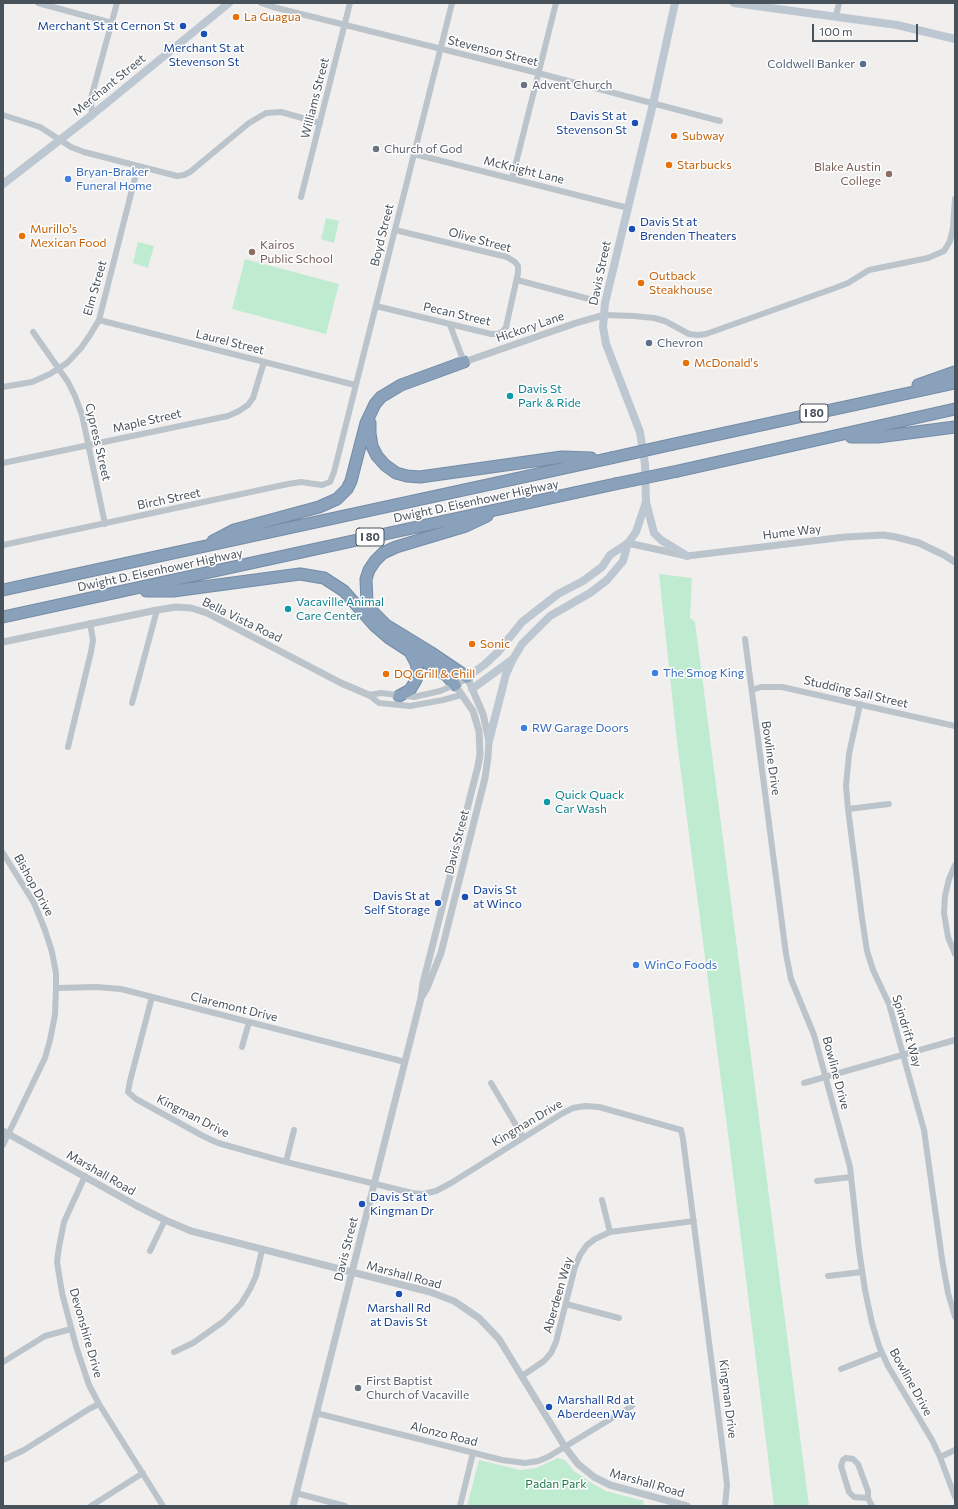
<!DOCTYPE html>
<html>
<head>
<meta charset="utf-8">
<style>
  body { margin:0 }
  #map { position:relative; width:958px; height:1509px; overflow:hidden; background:#f1eeee; font-family:Commissioner,sans-serif }
  canvas { display:block }
  .frame { position:absolute; inset:0; border:4px solid #48525b; pointer-events:none }
  .scale { position:absolute; left:812px; top:24px; width:106px; height:18px; box-sizing:border-box; border:2px solid #48525b; border-top:0; padding-left:5px; font-size:12px; line-height:14px; white-space:nowrap; color:#48525b; -webkit-text-stroke:3px #fff; paint-order:stroke }
</style>
</head>
<body>
<div id="map">
<canvas width="958" height="1509"></canvas>
<div class="frame"></div>
<div class="scale">100 m</div>
</div>
<script>
const c = document.querySelector('canvas').getContext('2d');
c.lineJoin = 'round';
function fillPath(path, color) { c.fillStyle = color; c.fill(path, 'evenodd'); }
const shape = rows => new Path2D(rows.map(r => 'M' + r).join(''));
function strokePath(path, color, width, dash) { c.strokeStyle = color; c.lineWidth = width; c.lineCap = dash ? 'butt' : 'round'; c.setLineDash(dash || []); c.stroke(path); }
function drawText(font, color, halo, rows, align = 'center') {
  c.font = font + ' Commissioner,sans-serif'; c.lineWidth = 3; c.setLineDash([]); c.textBaseline = 'middle'; c.strokeStyle = halo; c.fillStyle = color; for (const [text, x, y, turn = 0] of rows) {
    c.save(); c.translate(x, y); c.rotate((+turn || 0) * Math.PI / 180); c.textAlign = isNaN(turn) ? turn : align; if (halo) c.strokeText(text, 0, 0); c.fillText(text, 0, 0); c.restore();
  }
}
fillPath(shape([
  [326,218,339,221,334,243,321,239],
  [138,242,154,246,148,268,133,263],
  [245,259,339,284,326,334,232,309],
  [659,574,692,578,690,618,695,622,809,1506,774,1506,729,1142,677,742],
  [558,1458,565,1460,573,1470,593,1484,606,1491,644,1501,643,1506,467,1506,479,1460,520,1470,536,1468]
]), '#bfecd1');
const motorway = shape([
  [918,385,955,372],
  [370,423,370,433,372,446,377,456,385,465,396,473,407,476,420,477,562,457,591,458],
  [851,437,878,437,955,427],
  [674,444,955,383],
  [678,471,955,409],
  [213,541,234,530,319,507,337,499,347,489,351,481,366,423,375,404,381,397,401,385,464,362],
  [3,590,611,458],
  [146,591,173,591,300,574,324,578,344,591,374,625,389,638,446,675,455,685],
  [3,617,615,484],
  [467,677,430,652,386,625,374,613,367,603,366,579,369,570,375,561,383,553,396,547,466,526,487,516],
  [399,696,410,690,416,680,418,672,416,663,410,652]
]);
strokePath(motorway, '#748ca6', 13);
strokePath(shape([
  [38,3,112,23],
  [261,3,273,7,538,73,720,121],
  [836,16,839,3],
  [3,115,40,127,71,147,84,152,177,176,184,175,190,172,249,123,266,113,281,112,320,123],
  [92,115,91,98,117,3],
  [414,154,628,208],
  [512,179,556,3],
  [301,197,350,3],
  [517,280,589,299],
  [376,306,491,334,498,334,502,332,506,327,518,273,518,266,515,262,507,257,395,230],
  [604,315,634,316,654,318,665,321,689,334,698,335,706,334,835,288,848,283,869,270,928,258,944,251,950,241,953,228,955,199],
  [99,320,355,385],
  [450,325,464,362],
  [33,332,68,382,75,396,82,415,105,524],
  [3,387,32,382,50,374,67,363,81,348,90,335,99,320,138,166],
  [3,463,228,416,239,411,248,405,253,398,264,362],
  [3,545,288,484,301,482,322,485,330,482,334,472,452,3],
  [745,639,786,954,791,979,814,1035,850,1167,859,1250,865,1290,872,1323,879,1346,888,1366,932,1440,940,1457,955,1497],
  [752,690,761,687,782,687,955,726],
  [369,695,379,703,410,706,443,700,461,695],
  [369,695,381,693,414,697,440,691,455,685],
  [132,703,157,610],
  [860,704,849,754,846,786,848,809,862,918,867,951,873,970,889,1004,924,1130,942,1259,948,1293,955,1317],
  [68,747,91,652,93,640,90,623],
  [848,809,889,804],
  [3,853,34,903,45,930,52,952,56,973,56,988,55,1015,50,1040,45,1058,3,1145],
  [955,865,949,879,945,896,944,913,948,937,955,954],
  [56,988,97,987,121,989,405,1062],
  [152,997,130,1081,128,1092,136,1099,203,1136,218,1143,286,1162,412,1193,423,1194,436,1191,451,1183,563,1113,573,1108,585,1106,599,1107,681,1130,683,1139,724,1459,727,1485,725,1506],
  [242,1047,249,1022],
  [491,1083,523,1137],
  [804,1083,955,1040],
  [286,1162,294,1130],
  [85,1176,64,1222,59,1247,57,1262,62,1293,76,1346,89,1385,99,1404,163,1506],
  [817,1181,851,1177],
  [602,1200,610,1232],
  [150,1251,165,1220],
  [828,1276,862,1272],
  [566,1304,619,1318],
  [174,1352,193,1343,224,1321,241,1304,250,1289,256,1276,262,1250],
  [3,1362,37,1341,45,1336,71,1329],
  [841,1369,882,1353],
  [522,1376,544,1361,551,1353,556,1342,575,1267,580,1255,587,1245,595,1239,610,1232,694,1221],
  [316,1413,502,1460,525,1463,538,1461,548,1457,632,1406],
  [940,1457,955,1450],
  [846,1458,853,1459,858,1464,868,1491,868,1498,854,1497,849,1492,841,1466,843,1460,846,1458],
  [3,1460,24,1450,89,1409,99,1404],
  [296,1493,345,1506],
  [868,1498,872,1506],
  [91,1506,143,1473],
  [460,1506,473,1453]
]), '#bbc3cb', 6);
strokePath(shape([
  [464,362,576,323,604,315],
  [628,543,687,556,845,537,883,535,896,537,919,543,944,555,955,562],
  [3,642,157,610,176,607,191,608,207,613,341,683,369,695],
  [3,1131,137,1206,165,1220,191,1231,430,1292,454,1301,479,1318,499,1339,565,1447,578,1464,594,1477,610,1485,687,1506],
  [293,1506,421,998,423,983,478,766,480,755,479,731,473,711,455,685,467,677,483,714,489,741,488,757,485,778,441,953,427,988,421,998]
]), '#bbc3cb', 7);
strokePath(shape([
  [734,3,897,25,955,39],
  [3,184,92,115,229,3],
  [646,502,654,533,661,540,687,556],
  [467,677,484,665,498,652,522,622,558,594,583,581,602,567,610,555,628,543],
  [472,689,513,659,522,644,550,616,590,593,607,580,623,561,628,543,636,532,646,502,645,464,640,432,606,344,603,327,605,303,653,104,675,3],
  [489,741,506,674,512,661]
]), '#bdc7d1', 8);
strokePath(motorway, '#89a1ba', 11);
const motorwayBridge = shape([
  [611,458,674,444],
  [615,484,678,471]
]);
strokePath(motorwayBridge, '#748ca6', 13, []);
strokePath(motorwayBridge, '#89a1ba', 11);
for (const [x, y, r, color] of [
  [236,17,4,"#e8710a"],
  [183,26,4,"#1a4fb4"],
  [204,34,4,"#1a4fb4"],
  [863,64,4,"#5c6f8a"],
  [524,85,4,"#6b7280"],
  [635,123,4,"#1a4fb4"],
  [674,136,4,"#e8710a"],
  [376,149,4,"#6b7280"],
  [669,165,4,"#e8710a"],
  [889,174,4,"#8d6e63"],
  [68,179,4,"#3f7fe0"],
  [632,229,4,"#1a4fb4"],
  [22,236,4,"#e8710a"],
  [252,252,4,"#8d6e63"],
  [641,283,4,"#e8710a"],
  [649,343,4,"#5c6f8a"],
  [686,363,4,"#e8710a"],
  [510,396,4,"#0f9aa8"],
  [288,609,4,"#0f9aa8"],
  [472,644,4,"#e8710a"],
  [655,673,4,"#3f7fe0"],
  [386,674,4,"#e8710a"],
  [524,728,4,"#3f7fe0"],
  [547,802,4,"#0f9aa8"],
  [465,897,4,"#1a4fb4"],
  [438,903,4,"#1a4fb4"],
  [636,965,4,"#3f7fe0"],
  [362,1204,4,"#1a4fb4"],
  [399,1294,4,"#1a4fb4"],
  [358,1388,4,"#6b7280"],
  [549,1407,4,"#1a4fb4"]
]) { const dot = new Path2D(); dot.arc(x, y, r, 0, 2 * Math.PI); c.fillStyle = color; c.fill(dot); strokePath(dot, '#fff', 1.5); }
for (const [x, y, w] of [
  [814,413,28],
  [370,537,28]
]) { const box = new Path2D(); box.roundRect(x - w / 2, y - 9, w, 18, 3); c.fillStyle = '#fff'; c.fill(box); strokePath(box, '#48525b', 1); }
drawText('bold 11px', '#48525b', null, [
  ["I 80",814,413],
  ["I 80",370,537]
]);
drawText('12px', '#c56008', '#fff', [
  ["La Guagua",244,17],
  ["Subway",682,136],
  ["Starbucks",677,165],
  ["Murillo's",30,229],
  ["Mexican Food",30,243],
  ["Outback",649,276],
  ["Steakhouse",649,290],
  ["McDonald's",694,363],
  ["Sonic",480,644],
  ["DQ Grill & Chill",394,674]
], 'left');
drawText('12px', '#164399', '#fff', [
  ["Merchant St at Cernon St",175,26,"right"],
  ["Merchant St at",204,48,"center"],
  ["Stevenson St",204,62,"center"],
  ["Davis St at",627,116,"right"],
  ["Stevenson St",627,130,"right"],
  ["Davis St at",640,222],
  ["Brenden Theaters",640,236],
  ["Davis St",473,890],
  ["at Winco",473,904],
  ["Davis St at",430,896,"right"],
  ["Self Storage",430,910,"right"],
  ["Davis St at",370,1197],
  ["Kingman Dr",370,1211],
  ["Marshall Rd",399,1308,"center"],
  ["at Davis St",399,1322,"center"],
  ["Marshall Rd at",557,1400],
  ["Aberdeen Way",557,1414]
], 'left');
drawText('12px', '#48525b', '#fff', [
  ["Stevenson Street",493,51,14],
  ["Merchant Street",109,85,-39],
  ["Williams Street",315,98,-76],
  ["McKnight Lane",524,170,14],
  ["Boyd Street",382,235,-76],
  ["Olive Street",480,240,15],
  ["Davis Street",600,273,-78],
  ["Elm Street",95,288,-74],
  ["Pecan Street",457,314,13],
  ["Hickory Lane",530,327,-19],
  ["Laurel Street",230,342,14],
  ["Maple Street",147,421,-13],
  ["Cypress Street",98,442,77],
  ["Birch Street",169,499,-12],
  ["Dwight D. Eisenhower Highway",476,501,-12],
  ["Hume Way",792,532,-7],
  ["Dwight D. Eisenhower Highway",160,570,-12],
  ["Bella Vista Road",242,620,26],
  ["Studding Sail Street",856,692,13],
  ["Bowline Drive",771,758,82],
  ["Davis Street",457,842,-76],
  ["Bishop Drive",34,885,61],
  ["Claremont Drive",234,1007,14],
  ["Spindrift Way",907,1031,73],
  ["Bowline Drive",836,1073,75],
  ["Kingman Drive",193,1116,27],
  ["Kingman Drive",527,1123,-31],
  ["Marshall Road",101,1173,30],
  ["Davis Street",346,1249,-76],
  ["Marshall Road",404,1275,15],
  ["Aberdeen Way",558,1295,-74],
  ["Devonshire Drive",86,1333,74],
  ["Bowline Drive",911,1382,61],
  ["Kingman Drive",728,1399,83],
  ["Alonzo Road",444,1434,14],
  ["Marshall Road",647,1483,16]
]);
drawText('12px', '#4e5e75', '#fff', [
  ["Coldwell Banker",855,64],
  ["Chevron",657,343,"left"]
], 'right');
drawText('12px', '#5b616d', '#fff', [
  ["Advent Church",532,85],
  ["Church of God",384,149],
  ["First Baptist",366,1381],
  ["Church of Vacaville",366,1395]
], 'left');
drawText('12px', '#785e54', '#fff', [
  ["Blake Austin",881,167],
  ["College",881,181],
  ["Kairos",260,245,"left"],
  ["Public School",260,259,"left"]
], 'right');
drawText('12px', '#366cbe', '#fff', [
  ["Bryan-Braker",76,172],
  ["Funeral Home",76,186],
  ["The Smog King",663,673],
  ["RW Garage Doors",532,728],
  ["WinCo Foods",644,965]
], 'left');
drawText('12px', '#0d838f', '#fff', [
  ["Davis St",518,389],
  ["Park & Ride",518,403],
  ["Vacaville Animal",296,602],
  ["Care Center",296,616],
  ["Quick Quack",555,795],
  ["Car Wash",555,809]
], 'left');
drawText('12px', '#1c784a', '#fff', [
  ["Padan Park",556,1484]
]);
</script>
</body>
</html>
